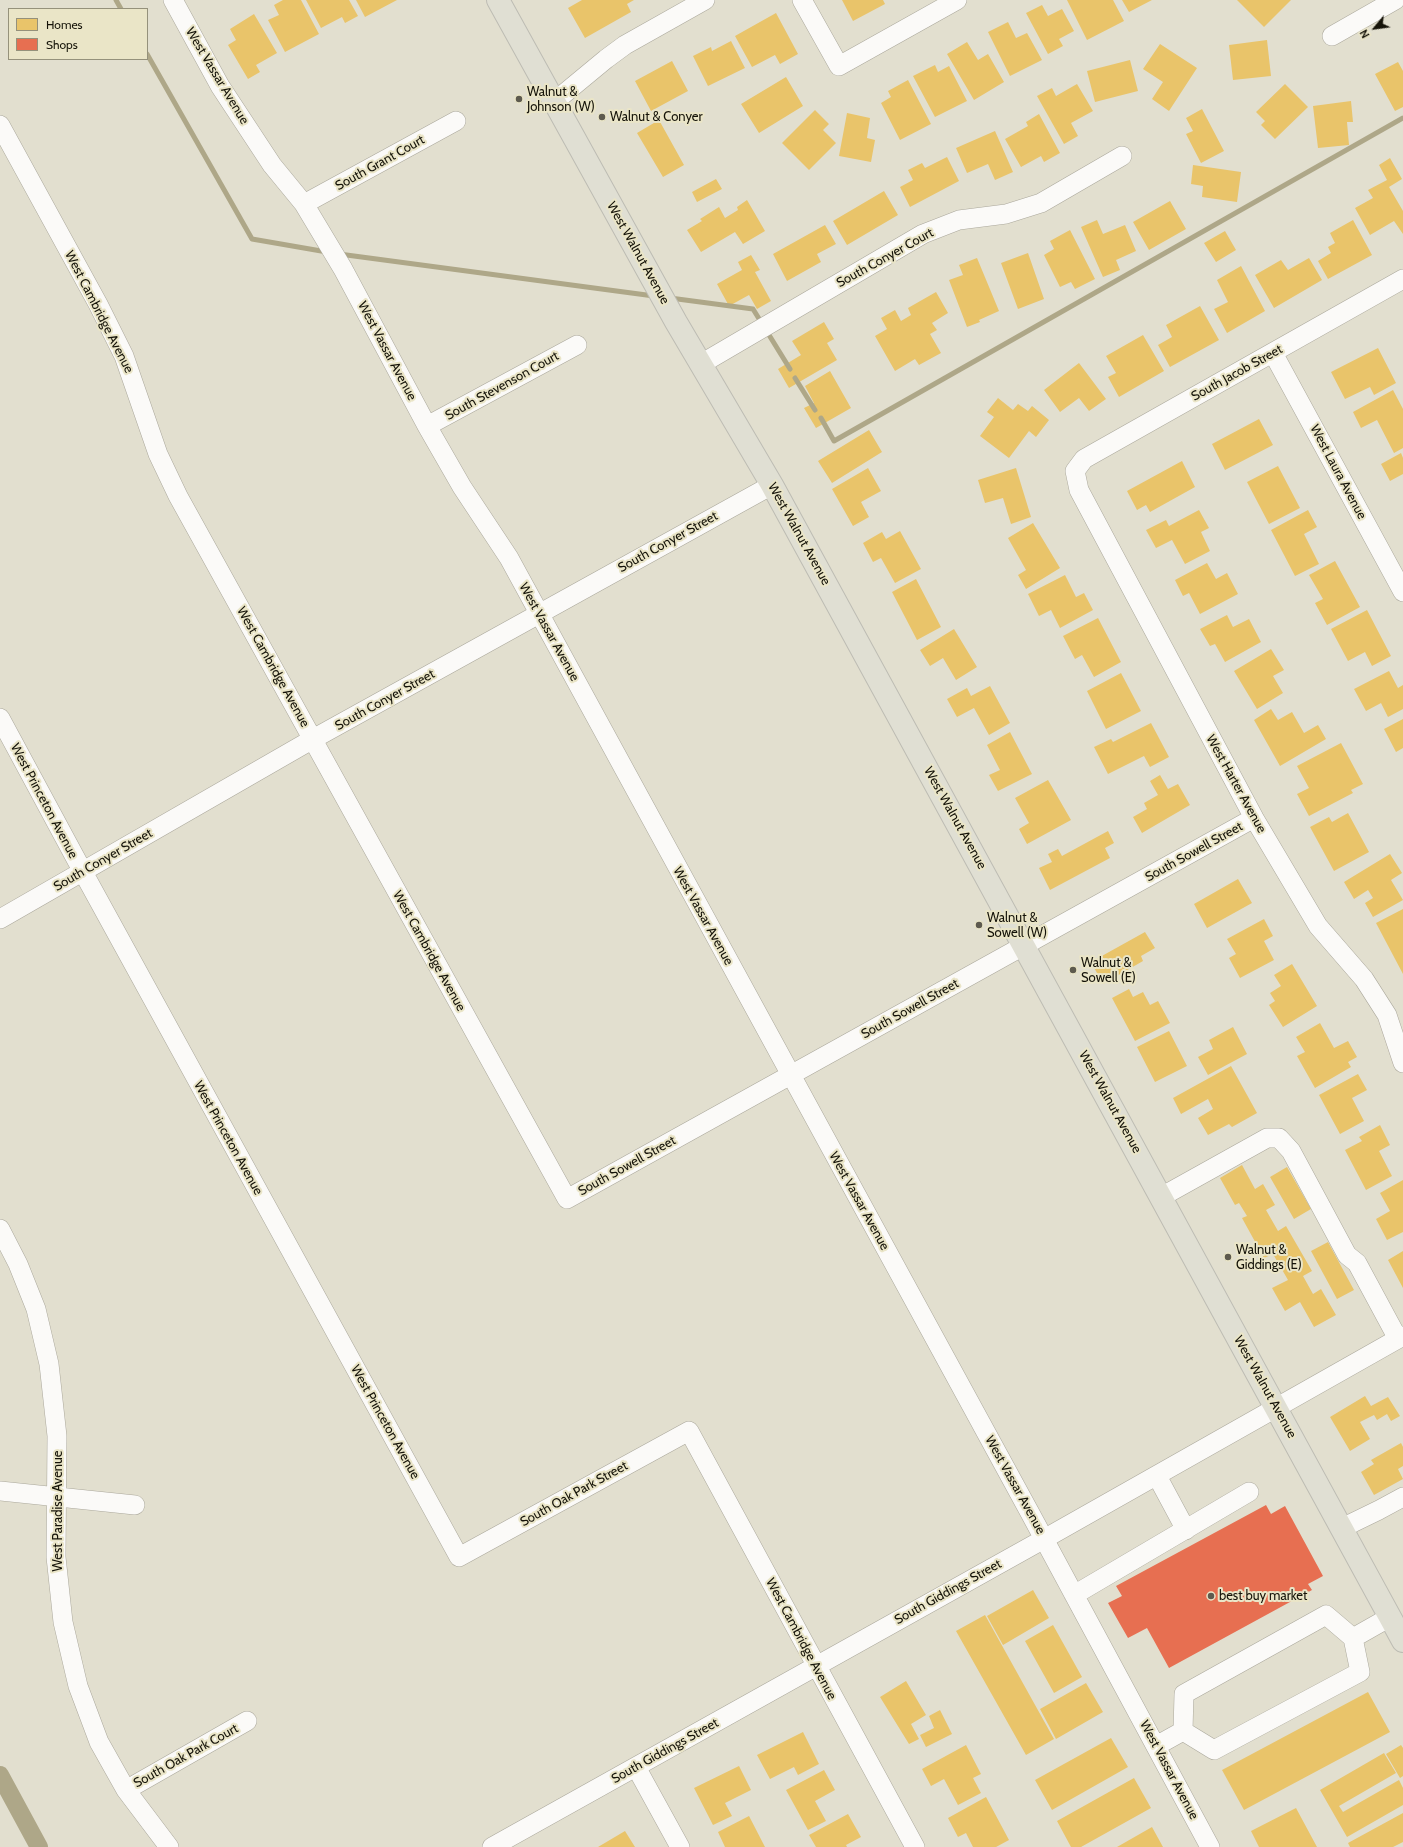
<!DOCTYPE html>
<html>
<head>
<meta charset="utf-8">
<style>
  body { margin:0 }
  #map { position:relative; width:1403px; height:1847px; overflow:hidden; background:#e2dfcf; font-family:Cabin,sans-serif }
  canvas { display:block }
  .legend { position:absolute; left:8px; top:8px; width:140px; height:52px; box-sizing:border-box; background:#eae5c7; border:1px solid #95917b; margin:0; padding:5px 7px; list-style:none; font-size:12px; color:#151309 }
  .legend li { display:flex; align-items:center; gap:8px; height:20px }
  .legend b { width:20px; border:1px solid #95917b }
  .north { position:absolute; left:1355px; top:8px; width:40px; height:40px; -webkit-text-stroke:3px #eae5c7; paint-order:stroke; rotate:241deg; font-size:11px; font-weight:700; line-height:16px; text-align:center; color:#151309 }
  .north::after { content:''; display:block; margin:auto; width:14px; height:18px; background:#151309; clip-path:polygon(50% 0,100% 100%,50% 72%,0 100%) }
</style>
</head>
<body>
<div id="map">
<canvas width="1403" height="1847"></canvas>
<ul class="legend">
<li><b style="height:11px;background:#e9c46a"></b>Homes</li>
<li><b style="height:11px;background:#e76f51"></b>Shops</li>
</ul>
<div class="north">N</div>
</div>
<script>
const c = document.querySelector('canvas').getContext('2d');
c.lineJoin = 'round';
function fillPath(path, color) { c.fillStyle = color; c.fill(path, 'evenodd'); }
const shape = rows => new Path2D(rows.map(r => 'M' + r).join(''));
function strokePath(path, color, width, dash) { c.strokeStyle = color; c.lineWidth = width; c.lineCap = dash ? 'butt' : 'round'; c.setLineDash(dash || []); c.stroke(path); }
function drawText(font, color, halo, rows, align = 'center') {
  c.font = font + ' Cabin,sans-serif'; c.lineWidth = 4; c.setLineDash([]); c.textBaseline = 'middle'; c.strokeStyle = halo; c.fillStyle = color; for (const [text, x, y, turn = 0] of rows) {
    c.save(); c.translate(x, y); c.rotate((+turn || 0) * Math.PI / 180); c.textAlign = isNaN(turn) ? turn : align; if (halo) c.strokeText(text, 0, 0); c.fillText(text, 0, 0); c.restore();
  }
}
fillPath(shape([
  [283,0,301,0,319,34,285,52,268,20,279,15,274,5],
  [306,0,349,0,358,16,345,23,342,17,321,28],
  [356,0,397,0,365,17],
  [582,0,634,0,627,4,631,12,585,38,568,8],
  [842,0,883,0,885,4,853,21],
  [1067,0,1113,0,1124,21,1087,40],
  [1122,0,1152,0,1129,12],
  [1237,0,1291,0,1264,27],
  [1042,5,1048,16,1062,9,1074,31,1059,39,1063,46,1048,54,1026,13],
  [776,13,798,54,780,64,775,55,752,67,735,36],
  [254,14,277,53,256,65,260,72,248,79,228,45,236,40,230,29],
  [1008,22,1016,38,1027,33,1042,60,1010,76,988,32],
  [1267,40,1271,76,1233,80,1229,45],
  [731,41,745,68,708,86,693,56,711,47,712,51],
  [967,42,978,60,988,54,1004,82,974,100,947,54],
  [1160,44,1197,68,1169,111,1152,99,1163,82,1143,69],
  [1130,60,1138,91,1095,102,1087,71],
  [672,61,688,91,651,111,635,81],
  [1398,62,1403,71,1403,107,1395,111,1375,74],
  [935,65,938,72,949,66,967,101,935,117,913,76],
  [786,77,803,106,759,133,741,104],
  [908,80,931,124,900,140,881,103,891,97,888,91],
  [1077,84,1093,111,1071,123,1078,136,1064,144,1037,96,1052,88,1056,96],
  [1285,84,1308,107,1275,139,1261,125,1265,121,1256,112],
  [1351,101,1353,122,1347,122,1349,145,1318,148,1313,106],
  [1202,109,1224,151,1201,163,1186,134,1193,131,1186,118],
  [815,110,829,124,823,130,836,143,809,170,782,143],
  [847,113,870,118,867,138,875,140,871,162,839,156],
  [1039,114,1060,153,1044,162,1041,156,1021,167,1005,139,1028,126,1026,122],
  [659,120,684,165,663,177,637,133],
  [995,131,1013,172,995,180,988,164,967,173,956,148],
  [947,157,959,181,910,207,900,187,913,180,908,170,922,163,925,168],
  [1390,158,1402,179,1389,187,1403,211,1403,234,1394,221,1370,235,1355,208,1373,198,1368,190,1387,180,1379,165],
  [1193,165,1241,172,1237,202,1202,197,1203,186,1191,184],
  [716,179,722,189,697,202,692,192],
  [884,191,898,215,847,245,833,221],
  [747,200,765,231,743,244,735,232,701,252,687,230,702,221,700,219,719,207,725,218,738,210,737,207],
  [1170,201,1186,229,1149,250,1133,222],
  [1097,220,1103,234,1125,225,1136,251,1116,260,1120,270,1103,277,1081,227],
  [1353,220,1372,255,1328,279,1318,261,1331,253,1328,247,1335,243,1330,233],
  [825,225,836,244,817,254,821,262,787,281,773,254],
  [1070,230,1095,279,1075,289,1071,282,1060,287,1044,255,1054,249,1050,241],
  [1225,231,1236,250,1216,262,1204,243],
  [1028,253,1044,299,1018,309,1001,263],
  [751,255,760,270,755,272,771,301,757,309,749,295,729,306,717,284,742,270,738,262],
  [977,258,999,311,979,320,980,322,967,327,949,280,963,275,959,265],
  [1309,258,1322,280,1274,308,1255,275,1281,260,1288,270],
  [1241,266,1265,311,1227,333,1214,309,1228,302,1217,280],
  [936,292,948,313,932,323,937,330,930,334,941,353,919,365,915,359,895,371,875,336,887,329,881,318,895,310,901,321,911,315,908,308],
  [1200,306,1219,340,1170,367,1158,345,1172,337,1166,325],
  [824,322,834,339,827,343,837,360,789,388,778,369,801,355,792,341],
  [1143,335,1164,371,1119,397,1108,377,1116,373,1106,356],
  [1378,348,1396,383,1374,395,1370,387,1345,399,1331,372],
  [1079,363,1106,399,1089,411,1079,398,1060,412,1044,390],
  [830,371,851,408,816,428,804,408,814,403,805,386],
  [1393,390,1403,409,1403,448,1394,453,1377,420,1361,428,1353,412],
  [998,398,1013,410,1018,404,1028,411,1032,406,1049,420,1036,437,1029,431,1009,458,980,436,994,417,987,412],
  [1259,419,1273,445,1225,470,1212,444],
  [869,430,882,452,832,483,818,461],
  [1401,453,1403,458,1403,474,1390,481,1381,464],
  [1182,461,1195,487,1150,512,1146,505,1137,510,1127,491],
  [1278,466,1300,508,1269,524,1247,482],
  [868,468,881,491,861,502,869,517,853,526,832,489],
  [1016,468,1031,517,1011,524,1003,498,985,503,978,480],
  [1199,510,1209,528,1201,532,1210,551,1185,564,1172,540,1156,548,1146,530,1166,520,1169,526],
  [1308,510,1317,527,1304,534,1319,564,1295,576,1271,530],
  [1033,523,1060,568,1026,589,1018,575,1026,570,1008,538],
  [900,531,921,569,895,583,881,558,873,562,863,543,882,532,886,539],
  [1335,561,1360,607,1327,625,1315,603,1323,599,1309,575],
  [1207,563,1216,579,1227,573,1238,594,1200,614,1189,593,1183,596,1175,580],
  [1065,575,1076,597,1084,593,1093,610,1060,628,1051,610,1039,616,1028,594],
  [916,579,941,627,917,640,892,592],
  [1367,610,1391,656,1372,666,1365,652,1348,661,1331,629],
  [1227,615,1233,627,1249,619,1261,642,1225,662,1215,644,1210,646,1200,629],
  [1098,618,1121,662,1094,677,1082,655,1075,659,1063,636],
  [954,629,977,667,956,680,943,658,930,666,920,650],
  [1271,649,1284,670,1273,676,1283,693,1257,709,1234,671],
  [1389,671,1398,688,1403,685,1403,709,1388,717,1381,703,1366,711,1354,689],
  [1121,673,1141,711,1106,729,1087,691],
  [990,686,1010,723,989,735,974,708,957,717,947,699,967,688,971,696],
  [1271,709,1278,720,1292,712,1304,733,1318,725,1326,739,1280,766,1254,720],
  [1403,719,1403,748,1396,752,1384,729],
  [1151,723,1169,757,1150,767,1144,756,1108,774,1094,747,1111,739,1113,742],
  [1010,732,1032,774,998,791,989,775,1000,770,987,745],
  [1341,743,1363,784,1351,790,1353,793,1309,816,1297,794,1309,788,1297,766],
  [1160,775,1168,789,1178,784,1190,805,1142,833,1133,817,1147,809,1144,803,1158,795,1150,781],
  [1048,780,1071,820,1027,844,1019,829,1029,823,1015,798],
  [1348,813,1369,852,1334,871,1310,827,1329,817,1332,822],
  [1108,831,1114,843,1105,848,1110,858,1050,890,1039,868,1052,862,1048,854,1058,849,1062,856],
  [1390,854,1402,873,1391,880,1403,900,1373,917,1365,903,1373,898,1368,890,1354,899,1344,882],
  [1238,879,1252,903,1207,928,1194,904],
  [1403,909,1403,974,1376,923],
  [1264,919,1273,936,1264,941,1274,960,1240,978,1229,958,1236,954,1227,939],
  [1145,932,1155,948,1141,956,1143,961,1103,984,1091,962],
  [1292,964,1317,1006,1283,1027,1269,1005,1275,1001,1270,993,1281,986,1274,975],
  [1129,989,1133,997,1143,992,1150,1005,1158,1001,1170,1023,1135,1041,1112,998],
  [1320,1023,1334,1048,1348,1041,1357,1057,1348,1062,1351,1067,1315,1088,1297,1056,1305,1052,1296,1037],
  [1233,1027,1247,1054,1208,1075,1198,1057,1213,1049,1209,1040],
  [1169,1031,1187,1066,1155,1082,1137,1047],
  [1231,1066,1257,1113,1232,1127,1229,1124,1208,1135,1198,1118,1213,1109,1208,1099,1181,1114,1173,1098],
  [1358,1074,1367,1090,1352,1098,1364,1121,1340,1134,1319,1095],
  [1380,1125,1390,1145,1379,1151,1392,1176,1366,1190,1345,1150,1362,1141,1359,1137],
  [1242,1165,1255,1189,1263,1184,1275,1205,1266,1210,1278,1231,1286,1226,1312,1271,1303,1276,1313,1294,1321,1289,1336,1315,1314,1327,1300,1302,1285,1311,1272,1288,1288,1280,1273,1254,1264,1258,1242,1218,1247,1216,1239,1203,1235,1205,1220,1178],
  [1287,1167,1311,1209,1294,1219,1270,1177],
  [1403,1180,1403,1232,1387,1240,1376,1219,1390,1211,1380,1193],
  [1328,1242,1354,1290,1337,1299,1311,1251],
  [1403,1251,1403,1288,1388,1260],
  [1365,1396,1371,1406,1388,1397,1400,1416,1391,1421,1387,1414,1377,1420,1374,1415,1360,1422,1370,1439,1350,1451,1330,1417],
  [1401,1443,1403,1447,1403,1466,1398,1469,1403,1479,1374,1495,1361,1472,1374,1464,1371,1460],
  [1033,1590,1049,1618,1003,1645,987,1616],
  [985,1615,1054,1739,1026,1755,956,1631],
  [1053,1625,1082,1677,1054,1693,1025,1641],
  [906,1681,926,1715,911,1724,919,1739,909,1744,880,1697],
  [1086,1683,1103,1712,1056,1739,1040,1709],
  [1368,1692,1390,1732,1244,1810,1222,1770],
  [940,1710,952,1734,926,1747,920,1735,934,1728,929,1716],
  [803,1732,819,1764,798,1775,794,1767,770,1779,757,1755],
  [1111,1738,1128,1767,1052,1810,1035,1780],
  [966,1745,981,1774,973,1778,981,1793,958,1805,944,1779,931,1786,922,1769],
  [1401,1745,1403,1748,1403,1776,1400,1778,1386,1754],
  [1384,1753,1396,1773,1339,1806,1343,1812,1399,1780,1403,1788,1403,1805,1347,1837,1320,1790],
  [739,1766,751,1790,725,1803,732,1816,713,1825,694,1788],
  [824,1770,835,1790,815,1801,826,1821,808,1830,786,1790],
  [1134,1778,1151,1808,1081,1847,1071,1847,1057,1821],
  [986,1797,1009,1840,996,1847,973,1847,966,1833,958,1837,948,1818],
  [1296,1808,1317,1847,1259,1847,1251,1831],
  [1403,1813,1403,1842,1393,1847,1350,1847,1348,1843],
  [848,1814,861,1837,846,1845,847,1847,816,1847,809,1835],
  [749,1816,765,1847,725,1847,718,1832],
  [1152,1827,1163,1847,1117,1847],
  [625,1831,635,1847,598,1847]
]), '#e9c46a');
fillPath(shape([
  [1266,1505,1271,1514,1285,1506,1323,1576,1308,1584,1312,1590,1169,1668,1147,1628,1128,1638,1108,1603,1122,1596,1116,1586]
]), '#e76f51');
strokePath(shape([
  [116,0,121,9],
  [147,54,252,239,327,252],
  [339,254,654,296],
  [670,298,753,309,790,369],
  [795,378,815,410],
  [821,418,834,441,1403,118]
]), '#aea788', 5);
strokePath(shape([
  [0,1775,39,1847]
]), '#aea788', 18);
const minor = shape([
  [173,0,220,86,272,165,304,204,343,269,427,426,462,487,509,558,1030,1513,1210,1847],
  [802,0,839,66,957,0],
  [1332,36,1395,0],
  [554,102,606,59,625,45,705,0],
  [0,125,98,304,124,356,158,454,178,496,567,1199,1254,818],
  [304,204,456,121],
  [1403,279,1084,459,1075,471,1079,490,1254,818,1318,926,1364,979,1387,1015,1403,1063],
  [1273,353,1403,592],
  [701,364,923,234,959,220,1006,214,1041,203,1122,156],
  [427,426,577,345],
  [0,718,83,872,459,1557,689,1431,915,1847],
  [0,919,313,739,772,485],
  [1161,1197,1267,1138,1279,1138,1291,1151,1347,1255,1357,1263,1398,1339],
  [0,1229,18,1264,36,1309,49,1364,57,1436,56,1557,63,1622,78,1686,99,1742,126,1790,169,1847],
  [1157,1476,1186,1530],
  [0,1491,135,1505],
  [1342,1528,1379,1510,1403,1497],
  [1074,1595,1249,1492],
  [1183,1731,1184,1694,1326,1615,1353,1638],
  [1156,1746,1183,1731,1214,1750,1360,1672,1353,1638,1390,1617],
  [636,1767,680,1847],
  [126,1790,247,1721],
  [492,1847,1044,1539,1403,1336]
]);
const major = shape([
  [498,0,676,322,772,485,1403,1641]
]);
strokePath(minor, '#aaa79b', 20);
strokePath(major, '#bdbcb3', 24);
strokePath(minor, '#fbfaf8', 19);
strokePath(major, '#e0dfd3', 22);
for (const [x, y, r, color] of [
  [519,99,4,"#5d5a4e"],
  [602,117,4,"#5d5a4e"],
  [979,925,4,"#5d5a4e"],
  [1073,970,4,"#5d5a4e"],
  [1228,1257,4,"#5d5a4e"],
  [1211,1596,4,"#5d5a4e"]
]) { const dot = new Path2D(); dot.arc(x, y, r, 0, 2 * Math.PI); c.fillStyle = color; c.fill(dot); strokePath(dot, '#eae5c7', 1.5); }
drawText('13px', '#151309', '#eae5c7', [
  ["West Vassar Avenue",217,76,59],
  ["South Grant Court",380,163,-29],
  ["West Walnut Avenue",638,253,61],
  ["South Conyer Court",885,258,-29],
  ["West Cambridge Avenue",99,312,63],
  ["West Vassar Avenue",387,351,62],
  ["South Jacob Street",1237,373,-29],
  ["South Stevenson Court",502,386,-29],
  ["West Laura Avenue",1338,472,62],
  ["West Walnut Avenue",799,534,61],
  ["South Conyer Street",668,542,-29],
  ["West Vassar Avenue",549,632,61],
  ["West Cambridge Avenue",273,667,61],
  ["South Conyer Street",385,700,-29],
  ["West Harter Avenue",1236,784,61],
  ["West Princeton Avenue",44,801,62],
  ["West Walnut Avenue",955,818,61],
  ["South Sowell Street",1194,852,-29],
  ["South Conyer Street",103,860,-30],
  ["West Vassar Avenue",703,916,61],
  ["West Cambridge Avenue",429,951,61],
  ["South Sowell Street",910,1009,-29],
  ["West Walnut Avenue",1110,1102,61],
  ["West Princeton Avenue",228,1138,61],
  ["South Sowell Street",627,1166,-29],
  ["West Vassar Avenue",859,1201,61],
  ["West Walnut Avenue",1265,1387,61],
  ["West Princeton Avenue",385,1422,61],
  ["West Vassar Avenue",1015,1485,61],
  ["South Oak Park Street",574,1494,-29],
  ["West Paradise Avenue",58,1511,-90],
  ["South Giddings Street",948,1592,-29],
  ["West Cambridge Avenue",801,1639,62],
  ["South Giddings Street",665,1751,-29],
  ["South Oak Park Court",186,1756,-29],
  ["West Vassar Avenue",1169,1770,62]
]);
drawText('13px', '#151309', '#eae5c7', [
  ["Walnut &",527,92],
  ["Johnson (W)",527,107],
  ["Walnut & Conyer",610,117],
  ["Walnut &",987,918],
  ["Sowell (W)",987,933],
  ["Walnut &",1081,963],
  ["Sowell (E)",1081,978],
  ["Walnut &",1236,1250],
  ["Giddings (E)",1236,1265],
  ["best buy market",1219,1596]
], 'left');
</script>
</body>
</html>
